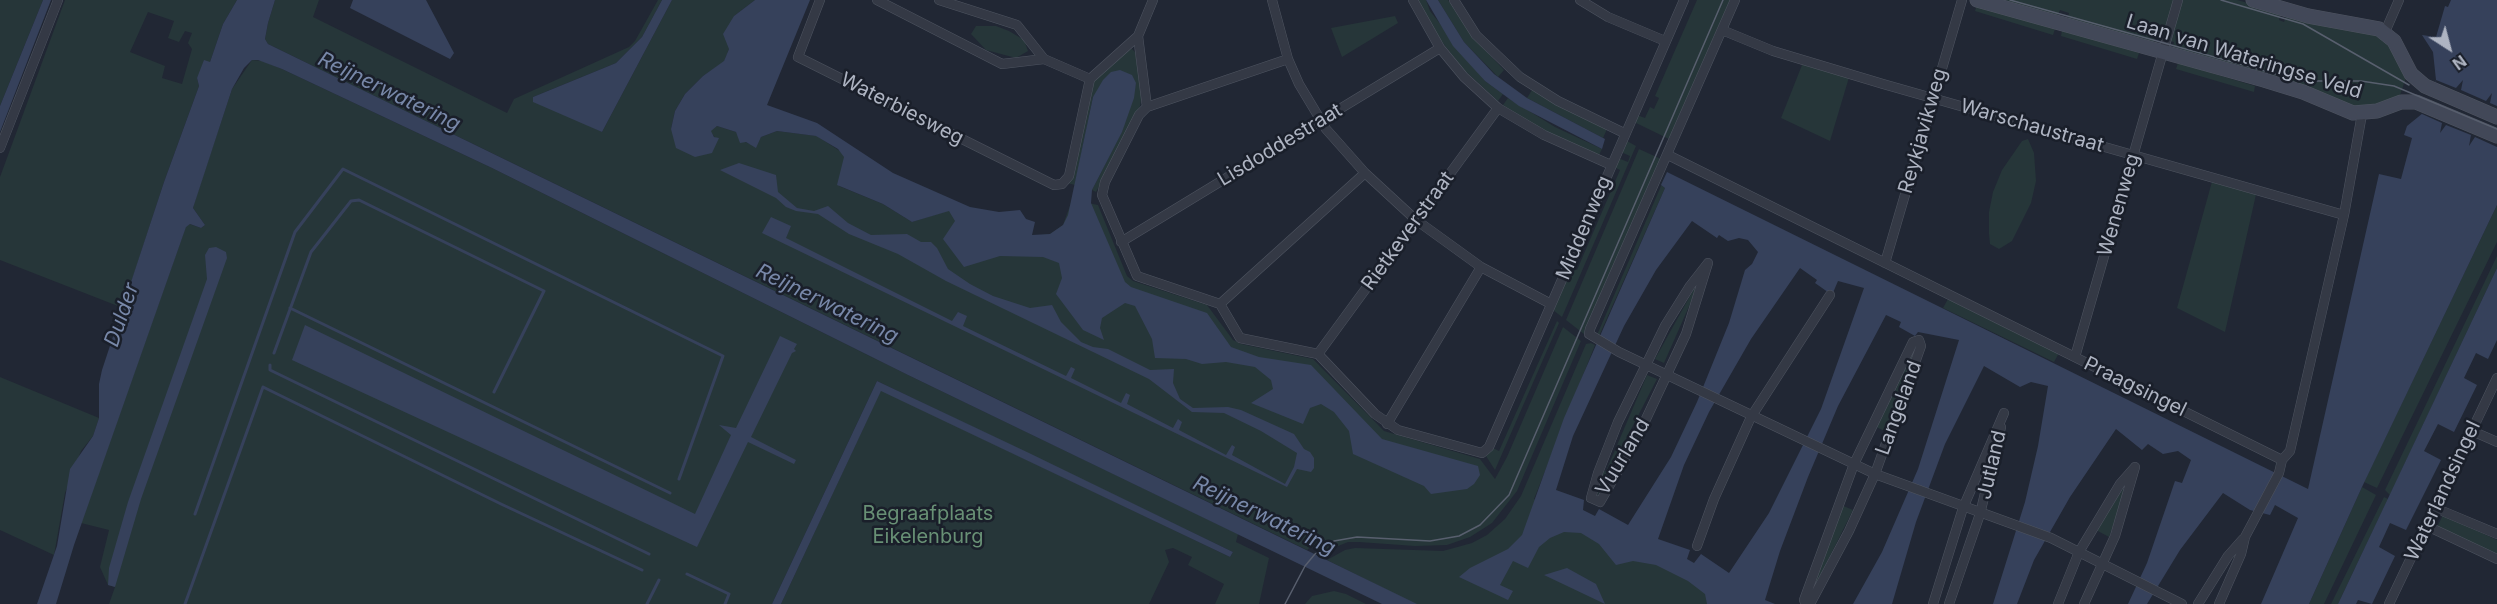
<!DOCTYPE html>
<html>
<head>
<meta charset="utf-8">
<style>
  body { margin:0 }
  #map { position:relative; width:2497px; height:604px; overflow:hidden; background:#212734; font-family:Inter,sans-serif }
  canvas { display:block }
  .north { position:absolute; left:2419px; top:18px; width:60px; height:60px; -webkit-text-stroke:4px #1a1f2a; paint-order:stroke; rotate:144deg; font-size:16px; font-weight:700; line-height:24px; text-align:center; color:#aeb4c2 }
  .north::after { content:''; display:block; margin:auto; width:21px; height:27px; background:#aeb4c2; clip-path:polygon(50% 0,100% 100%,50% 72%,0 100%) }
</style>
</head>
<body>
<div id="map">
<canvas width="2497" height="604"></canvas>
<div class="north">N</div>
</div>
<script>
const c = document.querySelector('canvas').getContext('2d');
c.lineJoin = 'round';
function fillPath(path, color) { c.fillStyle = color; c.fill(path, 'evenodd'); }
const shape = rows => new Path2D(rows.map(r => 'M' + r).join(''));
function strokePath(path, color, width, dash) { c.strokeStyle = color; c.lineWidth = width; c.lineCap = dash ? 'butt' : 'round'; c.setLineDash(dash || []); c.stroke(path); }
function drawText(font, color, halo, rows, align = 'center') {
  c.font = font + ' Inter,sans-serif'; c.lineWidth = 5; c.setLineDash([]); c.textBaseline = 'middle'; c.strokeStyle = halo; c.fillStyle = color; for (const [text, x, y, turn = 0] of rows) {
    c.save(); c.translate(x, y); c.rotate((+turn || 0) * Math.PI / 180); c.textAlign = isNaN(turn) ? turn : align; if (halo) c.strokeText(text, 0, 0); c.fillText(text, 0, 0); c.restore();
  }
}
fillPath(shape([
  [0,0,43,0,0,106],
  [65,0,237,0,223,24,210,62,197,78,199,86,164,182,123,308,0,260,0,177],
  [148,12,174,21,168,38,179,42,185,31,192,33,188,43,192,49,182,84,162,78,165,66,130,52],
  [275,0,319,0,313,17,507,113,514,99,629,47,635,41,658,0,662,0,642,37,616,63,533,97,602,132,672,0,755,0,734,16,729,49,724,62,703,76,685,94,675,111,671,129,716,139,710,131,717,126,736,132,745,142,756,146,761,137,777,131,817,136,846,155,839,186,883,204,912,222,949,210,1032,235,1041,235,1050,234,1063,225,1072,200,1098,205,1127,276,1133,281,1207,305,1233,340,1241,344,1313,359,1384,431,1480,459,1495,479,1507,457,1563,327,1581,341,1517,491,1492,523,1470,537,1447,545,1415,546,1359,542,1348,542,1326,551,1313,545,1307,550,268,44,265,39,268,23],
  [1417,0,1426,0,1430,11,1485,81,1503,94,1498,101,1463,69,1433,30],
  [1438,0,1448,0,1472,36,1504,70,1498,77,1464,42],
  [1697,0,1730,0,1669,139,1634,122,1637,115,1645,118,1650,107,1654,109,1659,98,1655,96],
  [1992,0,2237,0,2281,12,2279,20,2284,22,2287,12,2384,37,2407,75,2399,98,2363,110,2270,77,2271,72,2265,70,2263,75,2172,49,2174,42,2155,37,2153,44,2067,21,2069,13,2060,10,2057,18],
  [1977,5,2055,29,2053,35,1975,11],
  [1395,16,1398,23,1342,57,1331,28],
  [976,26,996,26,1009,31,1024,40,1028,51,1016,58,986,50,971,34],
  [2062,30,2139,53,2137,59,2061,36],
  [1132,49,1135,52,1142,93,1140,106,1096,192,1092,190,1122,131,1136,83,1093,97,1075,185,1067,183,1091,85,1097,76,1128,50],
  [252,60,263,61,282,69,492,168,908,375,1238,534,1236,542,1269,558,1259,604,1215,604,1224,584,1188,565,1192,557,1173,548,1165,550,1169,562,1149,604,781,604,881,390,1230,557,1233,552,877,381,772,604,109,604,115,587,108,585,100,567,109,530,81,523,186,226,190,224,201,228,205,225,193,208,197,194,232,89],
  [1804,60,1850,74,1830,141,1781,118],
  [2178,63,2255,86,2254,92,2176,69],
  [1532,90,1607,129,1603,138,1527,98],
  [1508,98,1555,127,1602,149,1598,157,1551,136,1503,105],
  [2028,139,2034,153,2036,181,2031,203,2012,241,1999,249,1990,244,1989,234,1989,212,1993,192,2002,170,2022,141],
  [1627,141,1636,146,1562,317,1553,310,1570,268,1577,270,1620,170,1614,167,1618,158,1628,162,1630,156,1621,152],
  [1639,149,1661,159,1584,334,1566,320],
  [1667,172,1661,185,1665,188,1599,336,1597,335],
  [2213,178,2257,190,2225,332,2177,308],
  [2497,205,2497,242,2377,488,2364,482],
  [2497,256,2497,268,2390,495,2385,490],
  [1698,286,1664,363,1655,359,1695,287],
  [1948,299,2059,353,2054,362,1943,308],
  [1557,321,1559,323,1495,470,1486,456,1493,448,1499,451],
  [1591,343,1595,345,1534,499,1747,604,1415,604,1327,560,1345,550,1355,548,1443,551,1472,543,1487,535,1505,519,1521,496,1586,344],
  [1916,345,1917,345,1887,432,1874,426],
  [1647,375,1657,379,1608,474,1611,476,1597,496,1603,471,1606,471],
  [0,377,99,418,93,436,81,451,65,493,54,555,0,530],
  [2125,486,2127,487,2109,537,2096,530],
  [2362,487,2376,495,2324,604,2309,604],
  [2384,497,2388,499,2338,604,2331,604],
  [1841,505,1853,510,1808,600],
  [2443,515,2497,540,2497,555,2437,527],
  [1334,591,1346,594,1366,604,1305,604,1312,596]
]), '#263639');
fillPath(shape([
  [43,0,51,0,0,132,0,106],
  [237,0,275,0,268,23,265,39,268,44,1417,604,1382,604,908,375,492,168,282,69,258,60,252,60,244,68,232,89,193,208,205,225,201,228,190,224,186,227,74,545,56,604,37,604,57,546,70,469,93,436,99,418,99,384,102,370,164,182,199,86,197,78,204,60,210,62,223,24],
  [353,0,426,0,454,53,450,59,350,8],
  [662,0,672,0,602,132,533,102,533,97,616,63,642,37],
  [755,0,810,0,767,105,817,123,893,173,970,207,999,212,1020,210,1026,219,1035,222,1032,235,1050,234,1063,225,1068,215,1093,97,1103,80,1111,72,1120,70,1132,75,1136,83,1134,98,1122,132,1092,190,1091,203,1125,282,1131,287,1207,313,1231,347,1259,357,1311,365,1382,439,1478,466,1480,475,1474,484,1467,489,1431,494,1424,486,1353,454,1349,431,1334,412,1321,404,1310,408,1303,424,1251,403,1273,389,1271,380,1255,367,1226,362,1202,364,1186,359,1155,358,1152,339,1135,306,1125,303,1102,318,1100,328,1104,340,1083,330,1056,294,1062,278,1059,263,1043,257,1000,256,964,267,943,239,955,221,949,211,912,222,883,204,837,185,844,157,838,149,816,136,777,131,761,137,756,148,746,142,740,143,736,132,717,126,711,131,714,137,719,138,712,153,695,157,676,148,671,129,675,111,685,94,703,76,724,61,729,49,723,34,734,16],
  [1426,0,1438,0,1464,42,1494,74,1527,98,1605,139,1602,149,1519,106,1485,81,1453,46],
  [2451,0,2497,0,2497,205,2362,487,2309,604,2261,604,2298,518,2275,505,2270,515,2250,510,2223,493,2180,550,2147,604,2128,604,2147,563,2175,481,2182,483,2191,460,2178,451,2163,454,2148,444,2142,450,2116,429,2070,497,2034,560,2017,604,1993,604,2025,502,2038,446,2048,386,2031,382,2020,387,1984,366,1945,444,1916,522,1892,604,1853,604,1882,552,1918,469,1959,340,1918,332,1915,336,1899,327,1901,322,1886,315,1838,406,1808,477,1780,551,1765,600,1775,604,1707,604,1705,594,1688,581,1656,565,1633,561,1616,565,1599,544,1581,533,1564,532,1550,538,1539,547,1528,568,1513,561,1500,585,1513,591,1508,600,1459,577,1470,568,1508,549,1522,535,1564,418,1665,188,1661,185,1667,172,2308,489,2379,174,2401,179,2412,138,2404,135,2407,126,2423,113,2436,80,2433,52,2422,35,2436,37,2445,6,2448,7],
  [1692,221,1717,238,1719,235,1728,241,1739,238,1748,240,1758,252,1752,264,1745,270,1729,323,1697,402,1671,457,1628,525,1599,509,1595,516,1583,510,1584,500,1556,490,1573,436,1624,326,1656,270],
  [1800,268,1817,280,1815,283,1832,295,1838,281,1864,288,1821,409,1769,513,1729,573,1701,554,1694,563,1687,559,1690,550,1658,539,1684,465,1709,412,1751,339],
  [739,163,776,175,778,192,797,208,814,211,828,206,848,223,871,235,907,234,921,242,931,242,937,248,948,269,970,284,993,296,1030,308,1052,305,1061,322,1081,342,1093,347,1108,349,1150,370,1174,369,1173,383,1180,399,1193,408,1228,407,1241,410,1294,434,1304,449,1310,452,1314,458,1314,468,1311,472,1297,469,1287,487,762,233,771,217,791,226,786,238,952,321,958,312,967,316,963,326,1066,376,1071,367,1075,369,1071,378,1121,403,1126,393,1130,395,1127,404,1173,428,1178,419,1182,422,1179,430,1226,455,1232,445,1235,447,1232,455,1285,484,1294,467,1297,453,1261,431,1224,413,1192,412,1149,379,946,281,898,254,849,234,818,214,796,211,786,207,776,198,720,170],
  [216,247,226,252,227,258,141,499,115,587,108,585,109,568,128,502,207,279,205,255,209,248],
  [2497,268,2497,340,2488,359,2476,353,2464,378,2477,385,2454,432,2438,424,2424,451,2441,460,2406,530,2390,523,2379,547,2395,556,2372,604,2358,600,2356,604,2338,604],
  [305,325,695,514,731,435,719,425,736,428,780,336,797,344,794,349,796,351,792,353,751,437,796,460,794,464,748,442,697,547,292,360],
  [877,381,1029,453,1233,552,1230,557,881,391,781,604,772,604],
  [1567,568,1596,584,1605,604,1544,575]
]), '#36415b');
fillPath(shape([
  [2436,80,2456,88,2463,80,2461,90,2486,101,2492,93,2490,103,2497,106,2497,147,2475,137,2469,146,2471,135,2446,125,2440,133,2442,123,2422,114]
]), '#212734');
strokePath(shape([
  [290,308,670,493],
  [274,353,311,252,351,201,359,200,544,291,494,392],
  [270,365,270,370,649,554],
  [195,514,295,232,343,169,723,356,679,479],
  [687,574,729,594,725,604],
  [185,604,263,387,501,504,642,570],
  [647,604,659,580]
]), '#36415b', 3);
const street = shape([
  [820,0,798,57,1054,185,1062,184,1069,176,1090,79,1138,36,1153,0],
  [877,0,1002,64,1044,59],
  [939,0,1017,25,1044,59,1090,79],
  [1272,0,1288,59,1299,84,1326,129,1365,173,1416,220,1481,267,1551,304],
  [1413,0,1440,48,1464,77,1498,108,1544,135,1611,165],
  [1454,0,1476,35,1520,77,1558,101,1624,133],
  [1580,0,1608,17,1665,41],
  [1735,0,1590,329,1589,334,1619,352,1875,474,2051,538,2182,604],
  [1722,30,1773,51,1883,84,2344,215],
  [2385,32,2399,0],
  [1138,36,1147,107,1139,115,1105,182,1102,195,1137,276,1220,304,1240,338,1318,354,1375,414,1398,430,1482,453,1489,447,1684,0],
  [1147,107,1288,59],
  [0,148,58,0],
  [1668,155,2282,460,2290,451,2344,215,2362,114],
  [1121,242,1440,48],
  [1708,263,1686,334,1638,436,1600,502,1591,498,1598,473,1618,422,1646,365,1665,326,1690,286,1708,263],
  [1885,263,1962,0],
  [1220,304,1365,173],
  [1318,354,1498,108],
  [2075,357,2178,0],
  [1387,424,1481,267],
  [2472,431,2497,442],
  [2435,508,2497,534],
  [2427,526,2497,559],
  [1697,546,1714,499,1751,417,1830,295],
  [1806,604,1804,600,1854,464,1913,342,1919,340,1921,346,1875,474,1849,531,1810,604],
  [1933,604,1963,508,2004,413],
  [1949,604,1980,514,2001,427],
  [2058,604,2079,552,2120,484,2135,467],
  [2084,604,2115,536,2135,467],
  [2198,604,2228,556,2243,539],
  [2219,604,2241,554,2245,537,2279,473,2282,460],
  [2389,604,2497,378]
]);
const secondary = shape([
  [1977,0,2264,80,2303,92,2353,113,2377,111,2401,102,2416,102,2497,136],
  [2253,0,2308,16,2379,29,2394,41,2411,74,2425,86,2497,117]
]);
strokePath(street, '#4e5460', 10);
strokePath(secondary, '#4e5460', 15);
strokePath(street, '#343945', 9);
strokePath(secondary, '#424858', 14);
strokePath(shape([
  [2010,0,2286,77,2305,81,2361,81,2394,86,2497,129],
  [2221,0,2303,24,2409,85],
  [1285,604,1305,566,1315,554,1334,541,1357,537,1430,541,1459,536,1480,525,1509,495,1723,0]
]), '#585f6e', 1.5);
drawText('20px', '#aeb4c2', '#1a1f2a', [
  ["Laan van Wateringse Veld",2244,57,17],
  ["Waterbiesweg",902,109,27],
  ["Warschaustraat",2032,126,16],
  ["Reykjavikweg",1923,131,-74],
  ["Lisdoddestraat",1280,145,-31],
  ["Wenenweg",2119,205,-74],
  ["Middenweg",1584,228,-67],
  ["Rietkeverstraat",1408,231,-54],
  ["Praagsingel",2135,387,26],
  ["Langeland",1899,408,-70],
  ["Vuurland",1623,457,-59],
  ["Jutland",1992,465,-77],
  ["Waterlandsingel",2443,491,-65]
]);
drawText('20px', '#689075', '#1a1f2a', [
  ["Begraafplaats",928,514],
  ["Eikelenburg",928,537]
]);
drawText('italic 21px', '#7888a9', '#1a1f2a', [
  ["Reijnerwatering",389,92,26],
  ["Reijnerwatering",827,304,26],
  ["Dulder",122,315,-71],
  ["Reijnerwatering",1264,516,26]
]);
</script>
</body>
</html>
